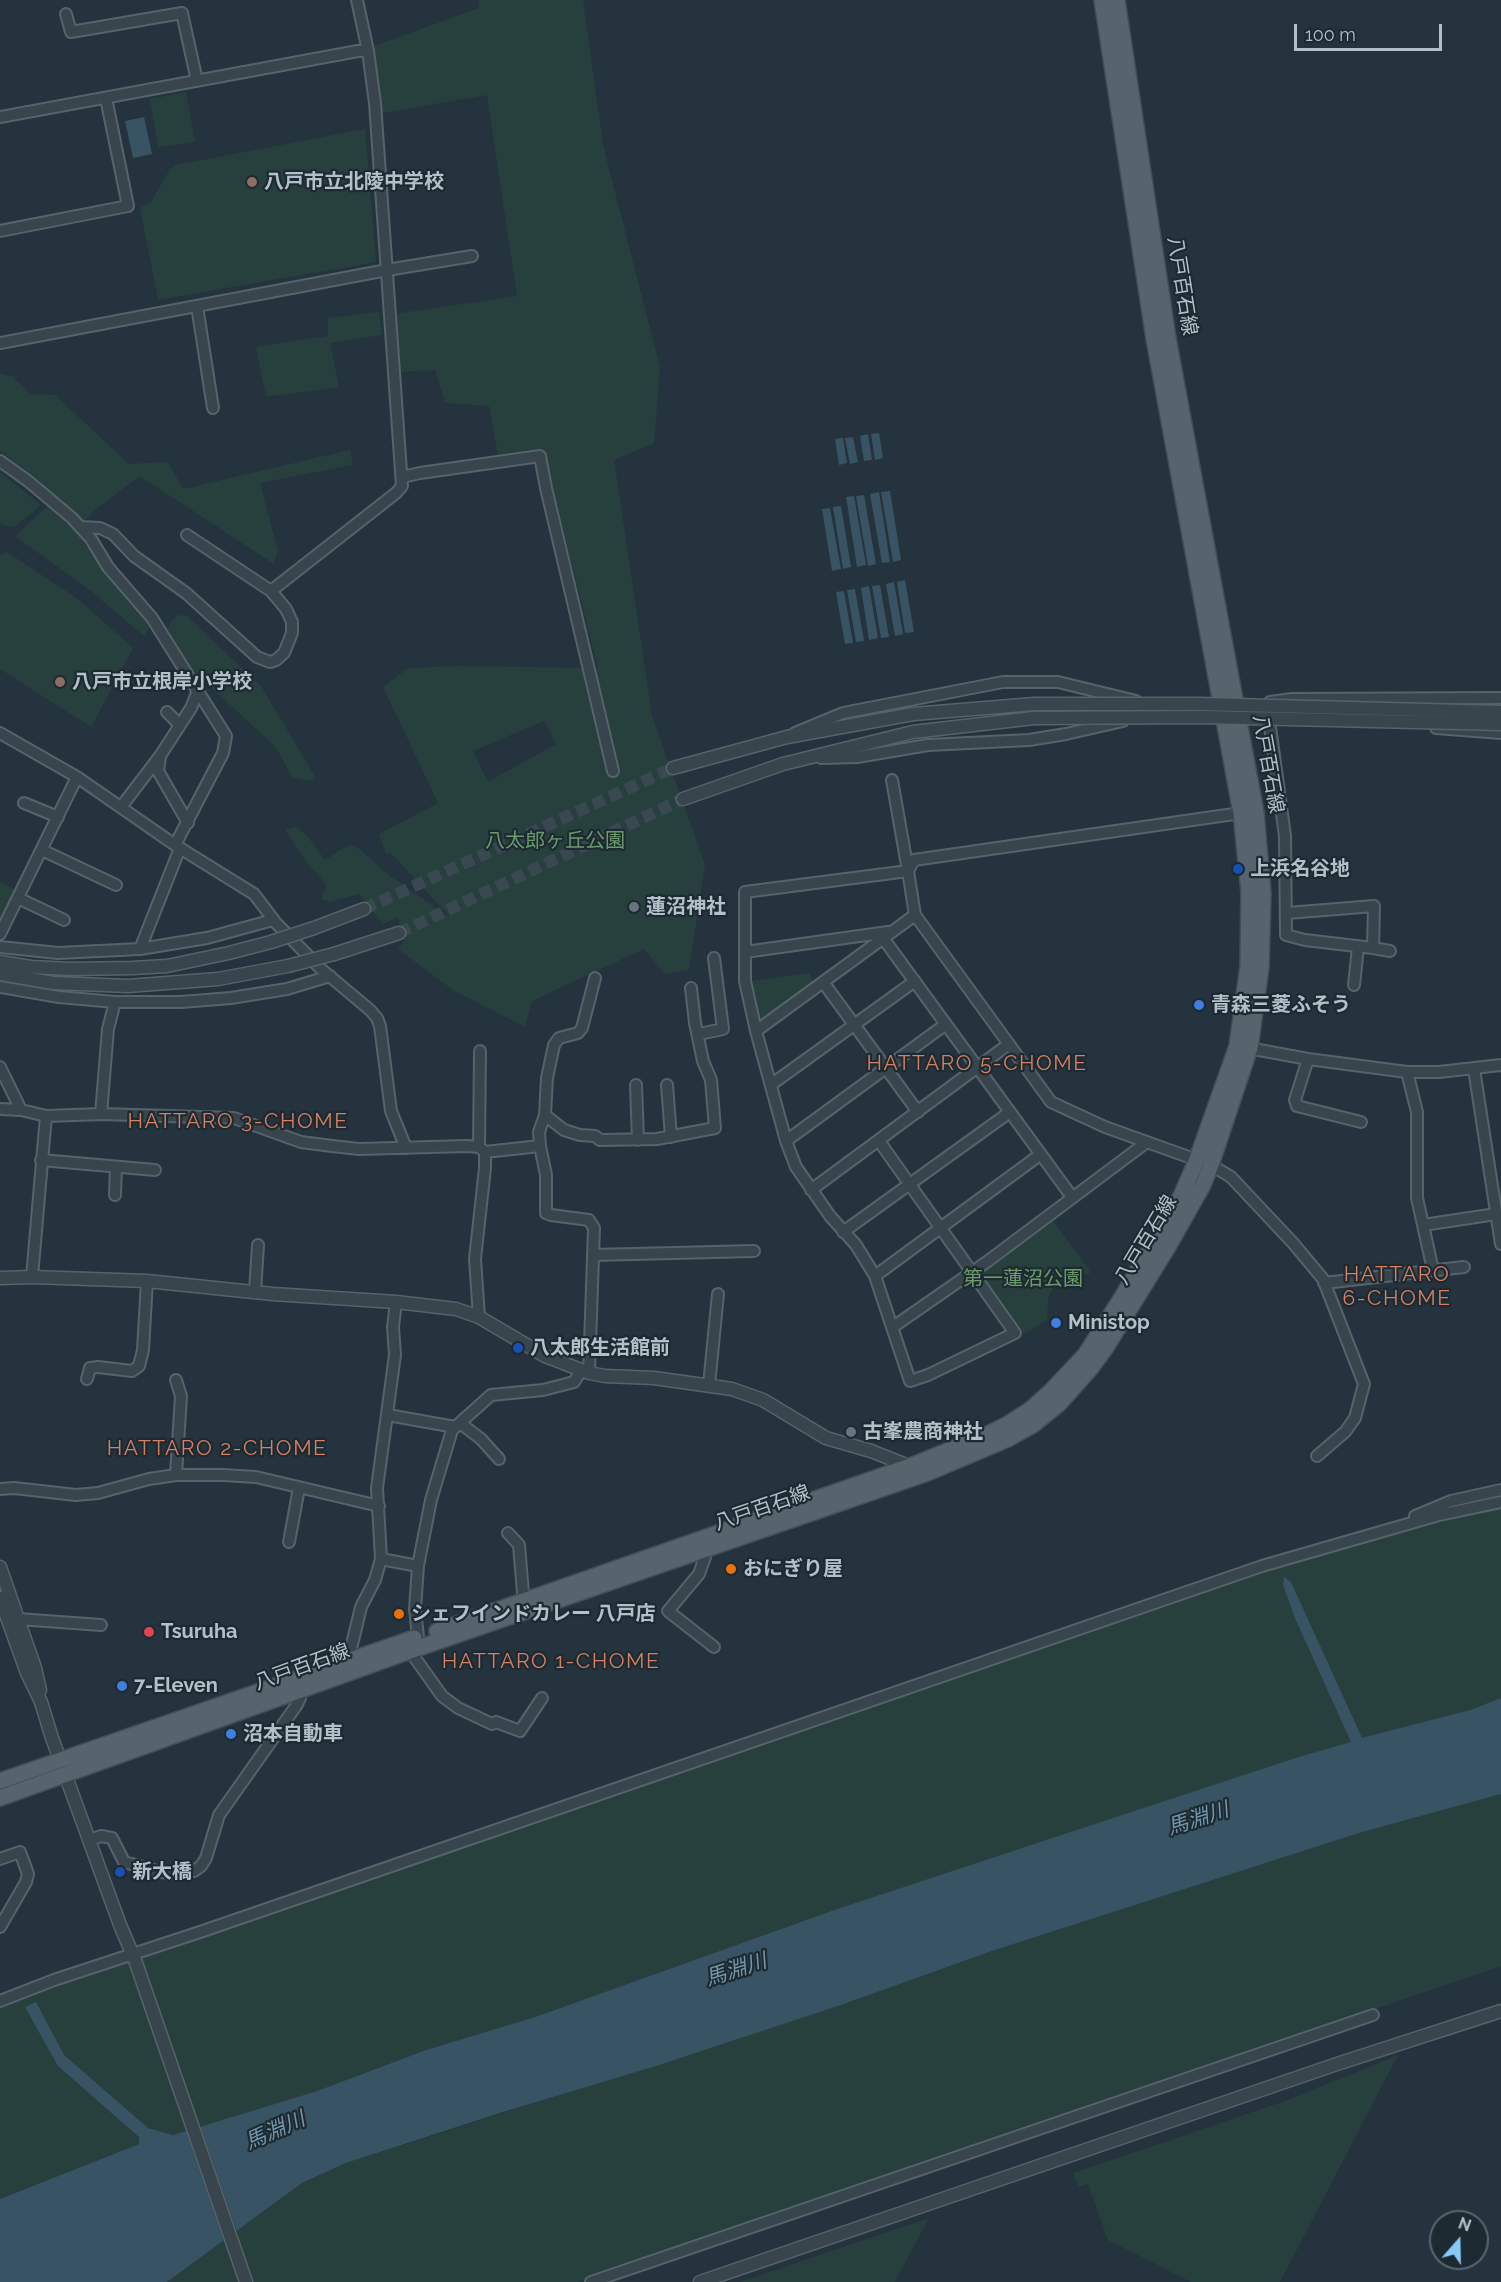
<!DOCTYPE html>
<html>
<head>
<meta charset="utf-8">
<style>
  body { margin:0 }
  #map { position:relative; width:1501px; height:2282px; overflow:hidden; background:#24333d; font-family:Raleway,sans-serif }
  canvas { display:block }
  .north { position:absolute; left:1429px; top:2210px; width:60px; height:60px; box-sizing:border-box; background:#1d2a32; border:2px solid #59666e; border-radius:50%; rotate:20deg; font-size:16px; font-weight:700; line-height:24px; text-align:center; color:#b4c0c9 }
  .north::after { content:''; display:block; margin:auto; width:21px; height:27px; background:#89c9f8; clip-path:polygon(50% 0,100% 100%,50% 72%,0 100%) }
  .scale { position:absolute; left:1294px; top:24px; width:148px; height:27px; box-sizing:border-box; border:3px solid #b4c0c9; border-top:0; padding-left:8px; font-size:18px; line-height:21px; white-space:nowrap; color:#b4c0c9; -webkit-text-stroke:4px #1d2a32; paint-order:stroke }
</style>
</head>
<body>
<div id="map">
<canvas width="1501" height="2282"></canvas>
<div class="north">N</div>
<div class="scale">100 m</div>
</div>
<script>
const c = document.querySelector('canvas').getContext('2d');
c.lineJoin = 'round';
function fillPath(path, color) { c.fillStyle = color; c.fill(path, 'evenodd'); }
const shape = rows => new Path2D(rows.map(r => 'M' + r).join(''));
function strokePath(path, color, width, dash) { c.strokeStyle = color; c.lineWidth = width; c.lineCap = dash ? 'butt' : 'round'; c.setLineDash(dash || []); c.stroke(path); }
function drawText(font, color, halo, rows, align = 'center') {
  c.font = font + ' Raleway,"Noto Sans JP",sans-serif'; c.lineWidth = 4.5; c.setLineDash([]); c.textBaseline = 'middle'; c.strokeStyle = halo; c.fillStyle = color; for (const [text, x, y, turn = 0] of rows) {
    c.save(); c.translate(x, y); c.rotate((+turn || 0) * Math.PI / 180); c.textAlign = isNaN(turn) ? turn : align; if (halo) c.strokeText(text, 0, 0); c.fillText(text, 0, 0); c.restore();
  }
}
fillPath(shape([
  [479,0,583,0,603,145,660,367,654,443,614,460,652,716,705,865,689,970,665,974,644,949,532,1001,525,1027,453,990,398,949,406,939,397,917,383,924,359,894,329,902,321,899,326,888,323,880,308,864,285,830,296,827,308,837,325,860,350,844,361,850,387,874,450,917,390,852,386,854,379,834,438,803,383,687,408,668,457,666,598,668,543,449,498,454,489,406,445,403,435,370,400,372,394,314,517,296,487,95,382,113,374,46,479,8],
  [544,721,556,744,488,782,473,751],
  [186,92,195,142,158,147,150,99],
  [365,129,376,262,158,300,140,208,151,202,169,171,176,165],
  [379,312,382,335,330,343,339,387,266,397,256,347,328,336,328,318],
  [0,373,12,376,31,394,55,395,129,464,168,462,183,489,350,450,353,465,260,483,278,551,274,564,140,476,96,509,75,531,104,570,144,615,149,629,144,636,92,592,15,536,56,498,31,473,0,451],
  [0,472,41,505,14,527,0,524],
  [7,552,78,599,133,648,91,727,0,669,0,555],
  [178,615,187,616,261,686,316,778,309,781,292,777,276,747,192,670,168,629,171,621],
  [0,882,14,889,0,918],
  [810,973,813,983,763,1020,759,1019,752,981],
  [1052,1219,1091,1273,1069,1274,1053,1288,1048,1297,1047,1320,1024,1334,981,1274,983,1269],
  [1501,1508,1501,1698,1470,1710,1295,1758,837,1909,535,2017,426,2050,317,2091,173,2135,148,2128,139,2144,0,2199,0,2005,452,1852,1280,1566,1448,1519],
  [1501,1794,1501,1966,578,2282,167,2282,302,2183,346,2163,841,2005,992,1951,1359,1833],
  [1398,2055,1280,2282,1191,2282,1108,2240,1088,2184,1078,2187,1073,2173,1288,2100],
  [929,2218,895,2282,740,2282]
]), '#27403e');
fillPath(shape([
  [144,117,152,154,133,158,125,121],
  [879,433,883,458,875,460,871,434],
  [868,434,872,460,864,461,860,436],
  [853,437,858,462,850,464,845,438],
  [843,438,847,463,839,465,835,439],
  [890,491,901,560,893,562,881,492],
  [879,492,890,562,882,563,870,494],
  [864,495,876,564,868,566,856,496],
  [854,496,866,565,857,567,846,497],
  [841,506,851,567,843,569,833,507],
  [830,508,841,569,832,571,822,509],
  [905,580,914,632,905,633,897,582],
  [894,582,903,634,895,636,886,584],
  [880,585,889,637,881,638,872,586],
  [869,586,878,638,869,640,861,588],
  [855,589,864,641,856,642,847,590],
  [844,591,853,643,845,644,836,592],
  [1284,1577,1291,1582,1362,1738,1470,1710,1501,1698,1501,1794,1359,1833,992,1951,841,2005,659,2065,500,2113,346,2163,302,2183,167,2282,0,2282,0,2199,139,2144,139,2137,58,2066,25,2007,36,2002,64,2055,148,2128,173,2135,317,2091,426,2050,535,2017,837,1909,1295,1758,1351,1742,1295,1618,1283,1585]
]), '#385364');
fillPath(shape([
  [199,2123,238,2235,225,2244,185,2128]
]), '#24333d');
strokePath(shape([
  [364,909,673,768],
  [399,933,683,799]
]), '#3a4852', 12, [12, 6]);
const minor = shape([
  [66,14,71,32,182,13,197,81],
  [0,117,358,51,368,51],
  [0,231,128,206,106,98],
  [197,306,213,408],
  [0,343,387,270,472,256],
  [0,461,28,481,72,518,91,539,108,567,152,618,226,736,223,753,175,845],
  [402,477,420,473,540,456,546,488,613,771],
  [80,527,100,528,113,534,134,556,186,593,257,657,270,662,276,660,284,653,292,633,292,622,286,609,271,591,187,535],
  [271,591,396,493,402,486,375,103,368,51,357,0],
  [1270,702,1292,699,1501,698],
  [167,712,180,725],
  [1268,712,1285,836,1286,935,1305,940,1373,948,1374,906,1287,913],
  [1436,728,1501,733],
  [0,733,77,777,175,845,254,894,276,923,321,969,370,1010,377,1018,380,1026,391,1111,406,1148],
  [795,733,843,713,1003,682,1058,682,1136,701],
  [160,757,158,771,188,823],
  [821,758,857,757,928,745,1029,740,1066,734,1123,721],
  [24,803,58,817],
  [121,807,160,756,191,708,198,691],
  [1241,813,914,860,908,871,915,915,1051,1102,1105,1127,1211,1165,1231,1177,1293,1243,1323,1279,1364,1384,1355,1418,1345,1432,1317,1456],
  [42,850,116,885],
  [18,898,64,920],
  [0,934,77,777],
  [883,938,1072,1197],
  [0,947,58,953,140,949,207,938,273,920],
  [1373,948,1390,951],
  [140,949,180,848],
  [745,952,888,932],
  [823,982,918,1112],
  [1354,985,1358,947],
  [0,987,59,997,115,1002,181,1002,231,998,287,989,330,976],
  [756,1031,915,915],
  [699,1034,723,1029,714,958],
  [1243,1047,1308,1059,1407,1072,1439,1072,1501,1065],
  [1308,1059,1295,1100,1297,1106,1361,1122],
  [0,1067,21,1110,46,1116],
  [1474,1069,1501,1244],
  [1407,1072,1417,1112,1417,1198,1433,1270],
  [772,1084,915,981],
  [636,1085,638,1140],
  [667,1085,671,1137],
  [0,1109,21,1110],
  [101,1114,108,1029,115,1002],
  [545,1115,564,1130,580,1135,595,1136,600,1140,657,1139,715,1128,711,1080,703,1061,695,1023,691,988],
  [786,1141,946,1024],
  [879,1141,1015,1333,928,1375,910,1381,875,1276,856,1245,830,1216,796,1167,786,1141,756,1031,745,981,745,892,908,871,892,780],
  [540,1146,546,1175,546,1213,551,1215,589,1220,594,1228,589,1373],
  [479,1147,480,1051],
  [485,1152,540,1146,539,1132,545,1115,547,1078,554,1045,559,1038,578,1033,582,1028,595,978],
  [41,1160,155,1170],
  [811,1190,1009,1044],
  [115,1195,116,1167],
  [1423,1225,1496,1214],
  [843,1232,1010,1112],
  [593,1255,754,1251],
  [875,1276,1041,1154],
  [32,1277,46,1116,101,1114,234,1118,301,1142,332,1146,359,1149,467,1146,479,1147,485,1152,485,1168,475,1259,479,1317],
  [1324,1283,1464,1267],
  [255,1292,258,1245],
  [396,1302,393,1327,395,1355,377,1488,381,1559,418,1566],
  [893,1327,988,1261,1147,1142],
  [87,1379,90,1368,98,1367,132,1371,139,1366,143,1350,147,1281],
  [709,1385,718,1294],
  [388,1415,455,1427],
  [460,1423,481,1439,499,1459],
  [176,1475,181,1396,176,1380],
  [0,1489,14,1488,76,1495,98,1493,149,1479,176,1475,223,1475,256,1477,379,1506],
  [1415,1516,1451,1501,1501,1490],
  [508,1533,519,1545,523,1593,525,1600],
  [289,1542,299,1488],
  [703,1550,705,1557,699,1574,668,1611,714,1647],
  [18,1619,101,1625],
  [418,1637,415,1609,418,1566,431,1500,452,1430,491,1395,543,1390,574,1382,581,1371],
  [410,1651,442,1696,458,1708,492,1724,496,1722,520,1731,542,1698],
  [348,1661,361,1607,375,1580,381,1559],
  [90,1840,101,1836,112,1838,124,1862,161,1872,179,1874,194,1871,201,1866,206,1858,219,1815,296,1706,300,1698,299,1691],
  [0,1859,20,1852,28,1874,26,1882,0,1927],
  [0,2001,54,1980,203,1931,1262,1566,1439,1515,1501,1502],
  [591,2282,1373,2015]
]);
const tertiary = shape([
  [1177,711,1230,712],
  [673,768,787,737,913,714,1034,704],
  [683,799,783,764,913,732,1034,718],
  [314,928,364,909],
  [334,954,399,933],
  [0,962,31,967,70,969,133,968,167,966,229,953,271,942],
  [0,974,53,983,128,986,218,979,288,966],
  [0,1278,32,1277,147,1281,273,1294,396,1302,456,1309,479,1317,545,1356,589,1373,605,1376,654,1378,732,1389,763,1400,826,1438,871,1451,914,1468],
  [0,1567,35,1668,40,1690],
  [0,1598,27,1673,41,1702,52,1738,120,1925,135,1960,246,2282],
  [700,2282,1337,2064,1501,2011]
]);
const primary = shape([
  [437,1631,910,1466,982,1437,1006,1425,1031,1409,1051,1391,1085,1355,1122,1297,1181,1196,1197,1159,1237,1046,1248,966,1249,892,1241,813,1154,339,1102,0],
  [0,1781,414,1638],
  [0,1798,410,1651,925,1474,1008,1439,1033,1425,1059,1404,1091,1368,1105,1349,1168,1247,1203,1185,1211,1165,1250,1048,1261,967,1263,893,1256,813,1168,338,1117,0]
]);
strokePath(minor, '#56636b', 14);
strokePath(tertiary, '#56636b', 15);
strokePath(primary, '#414e56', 18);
strokePath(minor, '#38454d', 10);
strokePath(tertiary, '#38454d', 12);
strokePath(primary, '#56646d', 15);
const tertiaryBridge = shape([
  [1034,704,1199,704,1501,712],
  [1034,718,1203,717,1501,724],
  [271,942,314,928],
  [288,966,334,954]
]);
strokePath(tertiaryBridge, '#56636b', 15, []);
strokePath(tertiaryBridge, '#38454d', 12);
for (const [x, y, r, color] of [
  [252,182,6,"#8d6e63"],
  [60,682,6,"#8d6e63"],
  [1238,869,6,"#1a4fb4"],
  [634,907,6,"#6b7280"],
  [1199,1005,6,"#3f7fe0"],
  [1056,1323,6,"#3f7fe0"],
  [518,1348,6,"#1a4fb4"],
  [851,1432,6,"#6b7280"],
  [731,1569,6,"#e8710a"],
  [399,1614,6,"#e8710a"],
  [149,1632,6,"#e0444e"],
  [122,1686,6,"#3f7fe0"],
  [231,1734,6,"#3f7fe0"],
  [120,1872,6,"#1a4fb4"]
]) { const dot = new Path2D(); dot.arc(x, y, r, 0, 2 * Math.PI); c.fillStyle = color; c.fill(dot); strokePath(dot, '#1d2a32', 2); }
drawText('bold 20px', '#b4c0c9', '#1d2a32', [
  ["八戸市立北陵中学校",264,182],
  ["八戸市立根岸小学校",72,682],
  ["上浜名谷地",1250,869],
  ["蓮沼神社",646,907],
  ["青森三菱ふそう",1211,1005],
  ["Ministop",1068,1323],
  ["八太郎生活館前",530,1348],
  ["古峯農商神社",863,1432],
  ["おにぎり屋",743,1569],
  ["シェフインドカレー 八戸店",411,1614],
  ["Tsuruha",161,1632],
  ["7-Eleven",134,1686],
  ["沼本自動車",243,1734],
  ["新大橋",132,1872]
], 'left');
drawText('20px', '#b4c0c9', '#1d2a32', [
  ["八戸百石線",1182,286,81],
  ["八戸百石線",1268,764,80],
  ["八戸百石線",1146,1240,-59],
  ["八戸百石線",762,1508,-19],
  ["八戸百石線",302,1667,-20]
]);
drawText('20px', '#6b9a6d', '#1d2a32', [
  ["八太郎ヶ丘公園",555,841],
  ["第一蓮沼公園",1023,1279]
]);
c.letterSpacing = '1.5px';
drawText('21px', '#d57f63', '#1d2a32', [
  ["HATTARO 5-CHOME",977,1064],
  ["HATTARO 3-CHOME",238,1122],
  ["HATTARO",1397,1275],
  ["6-CHOME",1397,1299],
  ["HATTARO 2-CHOME",217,1449],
  ["HATTARO 1-CHOME",551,1662]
]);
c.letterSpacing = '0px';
drawText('italic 21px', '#7496ac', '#1d2a32', [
  ["馬淵川",1198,1819,-18],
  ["馬淵川",736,1970,-18],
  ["馬淵川",275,2131,-24]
]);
</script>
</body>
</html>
